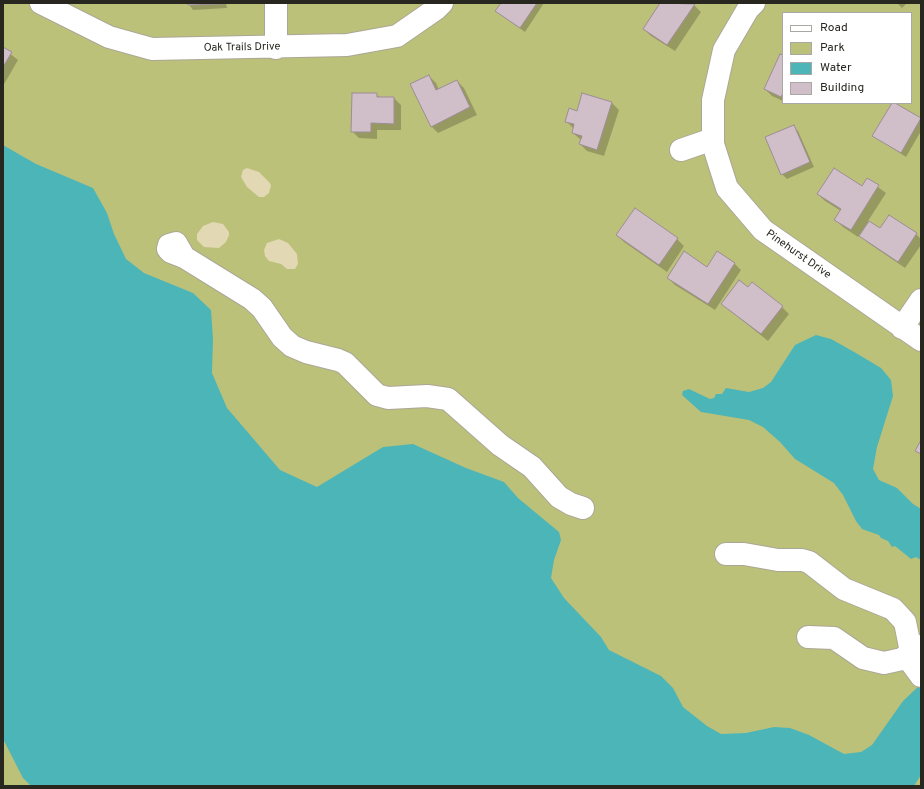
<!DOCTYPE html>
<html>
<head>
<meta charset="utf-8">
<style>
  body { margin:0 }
  #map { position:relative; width:924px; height:789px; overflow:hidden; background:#e6e2d1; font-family:Overpass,sans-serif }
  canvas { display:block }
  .frame { position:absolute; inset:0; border:4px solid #27261f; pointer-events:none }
  .legend { position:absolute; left:782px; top:12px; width:130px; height:92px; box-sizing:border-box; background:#fff; border:1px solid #a9a8a5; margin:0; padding:5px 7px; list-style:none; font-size:12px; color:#27261f }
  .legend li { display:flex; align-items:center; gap:8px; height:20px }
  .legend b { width:20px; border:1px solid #a9a8a5 }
</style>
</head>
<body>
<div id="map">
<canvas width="924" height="789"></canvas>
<div class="frame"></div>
<ul class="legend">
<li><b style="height:5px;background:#fff"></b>Road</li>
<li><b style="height:11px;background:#bcc17a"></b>Park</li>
<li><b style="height:11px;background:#4cb5b7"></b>Water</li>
<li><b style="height:11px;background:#d0bfc9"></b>Building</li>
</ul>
</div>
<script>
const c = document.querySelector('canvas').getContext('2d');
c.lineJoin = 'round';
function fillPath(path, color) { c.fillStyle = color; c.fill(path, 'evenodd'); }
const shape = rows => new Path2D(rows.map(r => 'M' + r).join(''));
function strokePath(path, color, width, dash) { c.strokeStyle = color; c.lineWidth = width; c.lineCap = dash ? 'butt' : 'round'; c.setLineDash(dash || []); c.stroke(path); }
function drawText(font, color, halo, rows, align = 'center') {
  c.font = font + ' Overpass,sans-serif'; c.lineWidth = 3.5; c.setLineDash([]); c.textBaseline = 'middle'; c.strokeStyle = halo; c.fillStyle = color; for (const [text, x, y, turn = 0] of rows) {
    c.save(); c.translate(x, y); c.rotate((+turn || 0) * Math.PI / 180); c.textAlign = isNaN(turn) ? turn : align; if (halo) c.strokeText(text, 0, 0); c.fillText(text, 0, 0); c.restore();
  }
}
fillPath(shape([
  [3,3,921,3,921,786,3,786],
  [783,13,911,13,911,103,783,103]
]), '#bcc17a');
fillPath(shape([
  [247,168,259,172,270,183,271,186,269,193,264,197,259,197,247,187,241,177,243,170],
  [213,222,223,224,229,232,229,235,226,242,219,248,204,247,197,240,197,234,203,226],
  [279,239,288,243,297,254,298,264,295,269,287,269,281,264,269,261,265,256,264,250,267,243]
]), '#e2d8b3');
fillPath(shape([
  [3,145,36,164,93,188,107,213,114,234,126,259,144,273,193,293,211,310,213,339,212,373,227,408,280,470,317,487,383,447,413,444,466,468,504,482,518,498,559,532,561,540,554,560,551,578,564,598,601,637,609,650,661,676,673,688,683,707,707,726,721,734,746,733,774,727,790,728,809,735,844,754,861,752,872,745,903,701,921,684,921,775,914,786,31,786,23,778,3,739],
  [816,335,831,339,856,353,881,368,891,380,893,396,877,447,873,469,879,480,897,488,913,504,921,509,921,560,916,557,911,559,895,546,892,547,888,541,881,538,879,535,862,529,856,521,843,495,834,483,795,459,780,442,763,427,749,420,701,412,682,395,683,391,689,389,710,399,714,398,716,394,722,394,726,388,749,392,763,388,771,382,795,345]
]), '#4cb5b7');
fillPath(shape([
  [188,3,226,3,227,8,193,10],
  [502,3,544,3,525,32,496,11],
  [661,3,692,3,701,12,675,51,651,36,644,29],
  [897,3,907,3,902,8],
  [3,48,18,60,3,86],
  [783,56,783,101,772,96,765,89],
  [429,76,436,83,439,90,457,81,464,88,477,115,438,133,431,126],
  [376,94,380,98,394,98,401,105,401,130,377,130,377,139,359,138,352,131],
  [612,103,619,110,604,156,587,151,580,144,581,140,573,133,574,129,566,121,577,112],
  [893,103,921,120,921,131,906,157,874,136],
  [793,126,798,131,814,167,787,179,782,174],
  [867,179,886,193,868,221,880,230,916,234,921,239,921,245,905,268,867,242,860,234,858,237,843,227,836,220,841,211,825,201,818,194,862,187],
  [617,235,677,239,684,246,667,272,624,242],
  [734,263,741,270,715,310,675,285,668,278],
  [722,304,782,307,789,314,768,341]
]), '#0003');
const building = shape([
  [187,3,222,3,222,4,188,5,187,3],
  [501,3,537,3,520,28,495,11,501,3],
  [660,3,695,4,667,45,643,29,660,3],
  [3,47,12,52,3,67,3,47],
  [780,54,783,55,783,93,781,97,764,89,780,54],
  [429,75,436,90,457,80,470,107,431,127,410,84,429,75],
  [352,93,377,93,377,97,394,97,394,124,371,123,371,132,351,132,352,93],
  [582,93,612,102,597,150,579,144,582,136,572,133,574,124,565,122,569,108,577,111,582,93],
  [892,103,895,103,921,118,901,153,872,136,892,103],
  [794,125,810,162,781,175,765,137,794,125],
  [834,168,862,186,867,178,879,185,851,230,834,220,841,209,817,194,834,168],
  [635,208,678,238,659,265,616,235,635,208],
  [889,215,917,233,898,262,859,236,869,221,880,228,889,215],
  [684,251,707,267,717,251,735,263,708,304,667,278,684,251],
  [739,280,748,287,752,282,783,306,761,334,721,304,739,280],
  [921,440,921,454,915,451,921,440]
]);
fillPath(building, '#d0bfc9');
strokePath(building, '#9e8d97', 1);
const minor = shape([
  [41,3,109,37,152,49,347,45,397,36,436,9,442,3],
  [754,3,748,9,724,50,713,100,713,144,727,188,763,230,921,340],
  [276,48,276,3],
  [681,150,713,139],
  [184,257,176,243,169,245,168,249,171,252,184,257,252,299,262,308,282,337,292,346,306,352,338,360,345,363,377,395,388,398,427,396,448,399,500,445,532,467,559,497,571,504,583,508],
  [902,328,921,300],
  [726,554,744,554,778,560,802,560,809,562,844,589,893,609,905,622,911,652,909,657,910,661,921,676],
  [808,637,834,638,863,658,884,663,902,659,918,646]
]);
strokePath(minor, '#aba796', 24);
strokePath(minor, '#fff', 22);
drawText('11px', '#27261f', '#fff', [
  ["Oak Trails Drive",242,48,-1],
  ["Pinehurst Drive",798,255,35]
]);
</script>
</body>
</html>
